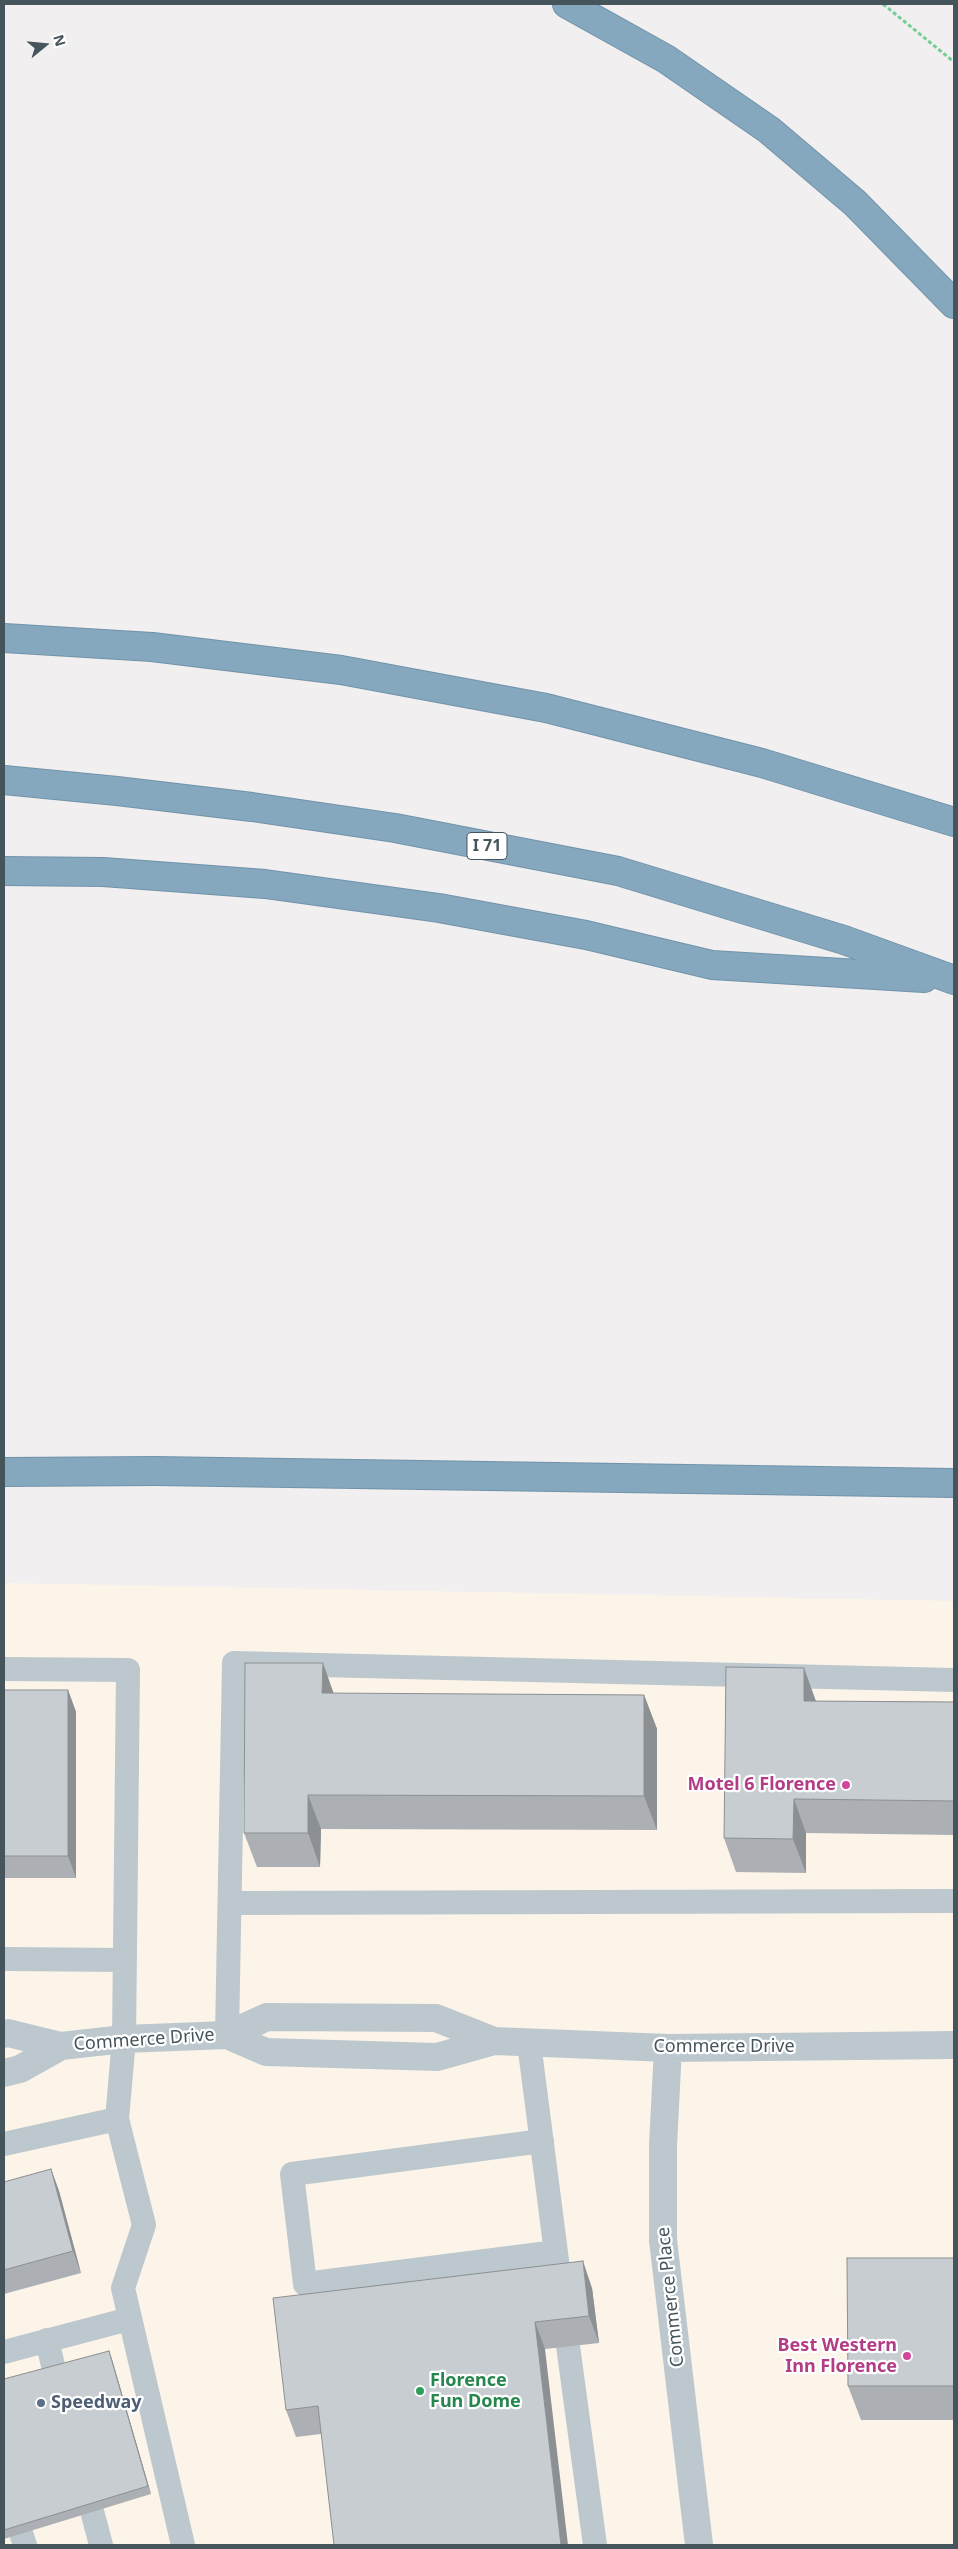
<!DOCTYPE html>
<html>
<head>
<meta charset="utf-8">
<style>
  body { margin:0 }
  #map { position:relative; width:958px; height:2549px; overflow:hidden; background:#f1efef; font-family:"Noto Sans",sans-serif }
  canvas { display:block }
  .frame { position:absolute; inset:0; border:5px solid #46555c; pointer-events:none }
  .north { position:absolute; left:20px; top:20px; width:50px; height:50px; -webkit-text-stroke:4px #fff; paint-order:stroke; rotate:73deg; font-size:14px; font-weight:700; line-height:20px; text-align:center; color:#46555c }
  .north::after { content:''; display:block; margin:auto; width:18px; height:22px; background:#46555c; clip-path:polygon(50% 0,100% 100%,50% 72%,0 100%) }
</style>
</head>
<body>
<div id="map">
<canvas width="958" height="2549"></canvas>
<div class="frame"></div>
<div class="north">N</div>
</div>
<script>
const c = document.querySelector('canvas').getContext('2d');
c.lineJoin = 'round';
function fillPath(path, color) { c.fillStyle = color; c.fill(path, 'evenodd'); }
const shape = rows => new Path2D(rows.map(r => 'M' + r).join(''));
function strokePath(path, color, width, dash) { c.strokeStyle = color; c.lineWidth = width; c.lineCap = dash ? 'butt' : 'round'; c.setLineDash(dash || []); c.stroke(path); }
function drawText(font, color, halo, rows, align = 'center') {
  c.font = font + ' "Noto Sans",sans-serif'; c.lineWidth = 4.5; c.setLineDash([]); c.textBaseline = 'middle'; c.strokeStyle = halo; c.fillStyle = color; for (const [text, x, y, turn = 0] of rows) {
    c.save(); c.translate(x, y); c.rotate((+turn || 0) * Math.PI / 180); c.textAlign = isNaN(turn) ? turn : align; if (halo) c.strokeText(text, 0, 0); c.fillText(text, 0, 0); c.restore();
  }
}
fillPath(shape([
  [4,1583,954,1601,954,2545,4,2545]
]), '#fcf4e8');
const highway = shape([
  [567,4,666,59,769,130,855,203,954,304],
  [4,638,152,647,341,670,546,708,762,763,954,822],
  [4,780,117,791,252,807,395,828,618,871,844,940,954,980],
  [4,871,103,872,265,884,439,908,586,935,712,965,924,978],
  [4,1472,155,1471,954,1483]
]);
strokePath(highway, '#7193aa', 30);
strokePath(shape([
  [883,4,954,62]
]), '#74ce97', 3, [4, 2.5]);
strokePath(shape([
  [4,1669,128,1670,124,2039,117,2119,4,2144],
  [230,1903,954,1901],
  [4,1959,125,1960],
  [227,2035,234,1663,954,1680],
  [529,2043,558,2268],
  [117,2119,144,2225,123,2288,183,2545],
  [542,2141,292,2174,305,2284,556,2252],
  [47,2340,55,2374],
  [568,2346,595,2545],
  [4,2352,129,2319],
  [92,2511,101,2545],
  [21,2533,25,2545]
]), '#bcc8ce', 24);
strokePath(shape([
  [4,2034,8,2033,61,2046,124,2039,227,2035,267,2017,436,2018,494,2041],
  [227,2035,266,2052,437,2057,494,2041,668,2048,954,2045],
  [668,2048,663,2145,663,2240,699,2545],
  [4,2073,20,2069,61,2046]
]), '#bcc8ce', 28);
strokePath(highway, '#86a8be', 28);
fillPath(shape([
  [804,1668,816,1701,954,1702,954,1835,806,1833,806,1873,736,1872,724,1838],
  [4,1690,68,1690,76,1712,76,1878,4,1878],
  [334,1694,644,1695,657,1729,657,1830,321,1829,320,1867,257,1867,244,1833],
  [51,2169,59,2191,81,2273,4,2294,4,2182],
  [954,2258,954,2420,861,2420,848,2386],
  [592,2288,599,2343,545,2349,321,2434,296,2437,286,2410],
  [109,2351,151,2494,4,2539,4,2379]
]), '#acb0b4');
fillPath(shape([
  [323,1663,335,1697,322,1693],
  [804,1668,816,1702,804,1701],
  [68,1690,76,1712,76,1878,68,1856],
  [644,1695,657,1729,657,1830,644,1796],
  [308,1795,321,1829,320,1867,308,1833],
  [794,1799,806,1833,806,1873,793,1839],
  [51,2169,59,2191,81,2273,73,2251],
  [583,2261,592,2288,599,2343,589,2316],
  [535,2322,545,2349,568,2545,561,2545],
  [109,2351,112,2359,151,2494,148,2486]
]), '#8c9092');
const building = shape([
  [245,1663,323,1663,322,1693,644,1695,644,1796,308,1795,308,1833,244,1833,245,1663],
  [726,1667,804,1668,804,1701,954,1702,954,1801,794,1799,793,1839,724,1838,726,1667],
  [4,1690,68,1690,68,1856,4,1856,4,1690],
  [51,2169,73,2251,4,2270,4,2182,51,2169],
  [847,2258,954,2258,954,2386,848,2386,847,2258],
  [583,2261,589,2316,535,2322,561,2545,334,2545,318,2406,286,2410,273,2298,583,2261],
  [109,2351,148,2486,4,2530,4,2379,109,2351]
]);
fillPath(building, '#c8cdd1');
strokePath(building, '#8c9092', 1);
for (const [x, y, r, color] of [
  [846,1785,5,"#d1479c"],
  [907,2356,5,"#d1479c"],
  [420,2391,5,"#2e9e5b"],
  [41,2403,5,"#5c6f8a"]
]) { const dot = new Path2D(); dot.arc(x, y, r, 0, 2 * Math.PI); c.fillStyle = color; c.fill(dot); strokePath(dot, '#fff', 2); }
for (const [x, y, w] of [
  [487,846,40]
]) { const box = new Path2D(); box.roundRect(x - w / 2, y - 13.5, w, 27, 4); c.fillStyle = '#fff'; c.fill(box); strokePath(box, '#46555c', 1); }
drawText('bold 16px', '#46555c', null, [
  ["I 71",487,846]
]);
drawText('bold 18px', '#b23c85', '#fff', [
  ["Motel 6 Florence",836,1785],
  ["Best Western",897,2346],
  ["Inn Florence",897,2367]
], 'right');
drawText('18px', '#46555c', '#fff', [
  ["Commerce Drive",144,2040,-4],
  ["Commerce Drive",724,2047],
  ["Commerce Place",671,2297,-96]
]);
drawText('bold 18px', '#27864d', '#fff', [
  ["Florence",430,2381],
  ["Fun Dome",430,2402]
], 'left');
drawText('bold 18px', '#4e5e75', '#fff', [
  ["Speedway",51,2403]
], 'left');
</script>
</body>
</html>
